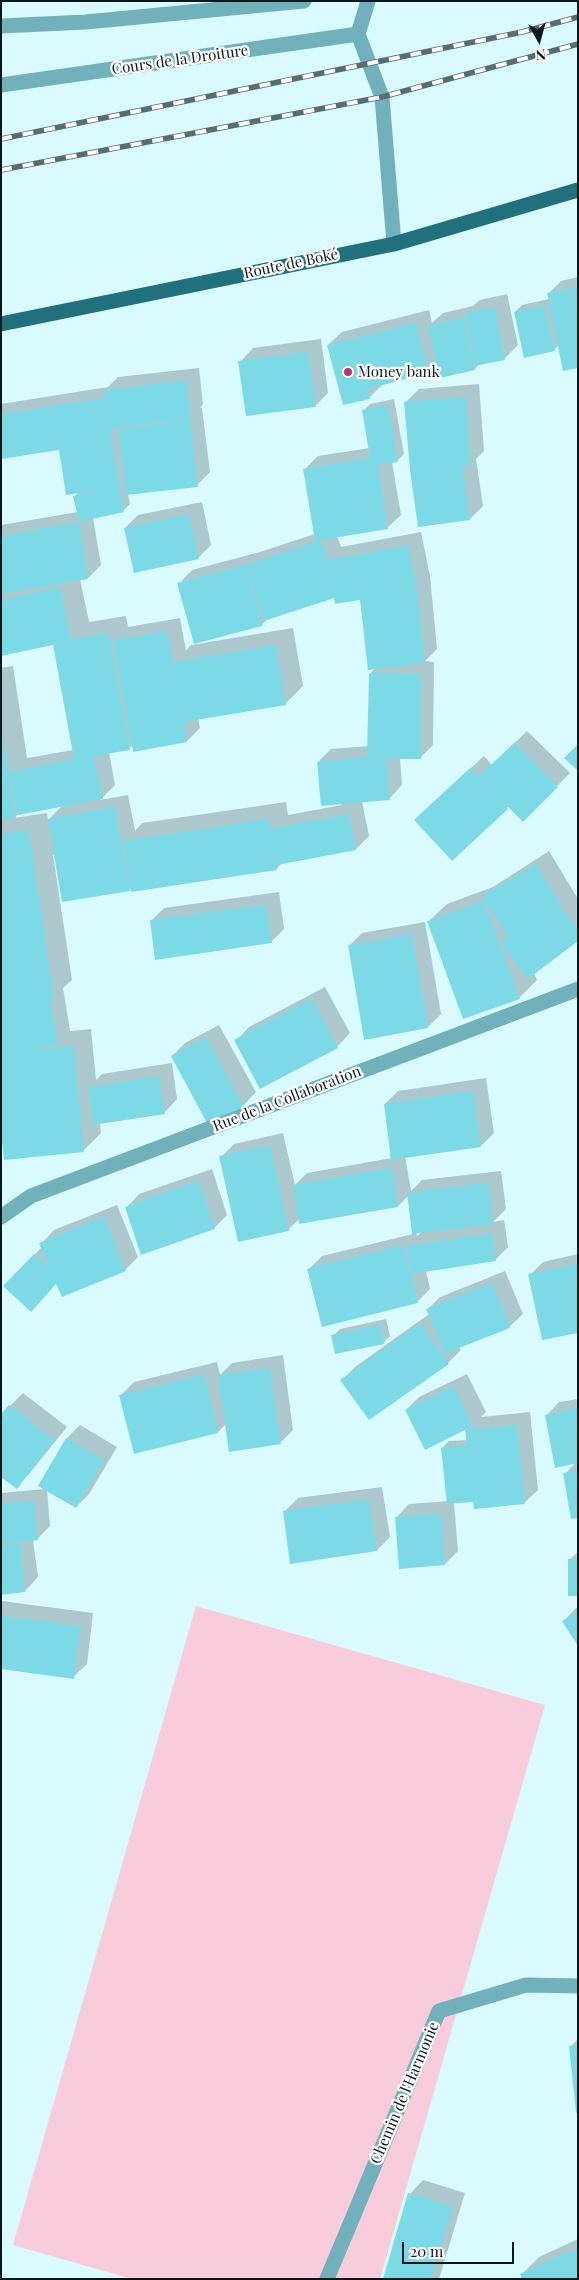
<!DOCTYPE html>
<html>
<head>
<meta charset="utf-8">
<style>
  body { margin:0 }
  #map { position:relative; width:579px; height:2280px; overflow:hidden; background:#d9faff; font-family:"Playfair Display",serif }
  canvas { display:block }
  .frame { position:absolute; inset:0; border:2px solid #0a191c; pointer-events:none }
  .north { position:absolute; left:514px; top:15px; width:50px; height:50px; -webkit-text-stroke:4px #fff; paint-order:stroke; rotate:173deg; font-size:14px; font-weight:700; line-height:20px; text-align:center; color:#0a191c }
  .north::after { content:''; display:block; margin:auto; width:18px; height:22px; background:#0a191c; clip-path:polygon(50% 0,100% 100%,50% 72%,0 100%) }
  .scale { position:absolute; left:402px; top:2242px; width:112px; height:22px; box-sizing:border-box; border:2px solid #0a191c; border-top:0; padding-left:6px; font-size:15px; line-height:18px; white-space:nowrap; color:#0a191c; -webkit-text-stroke:4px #fff; paint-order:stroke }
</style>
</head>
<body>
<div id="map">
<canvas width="579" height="2280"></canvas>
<div class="frame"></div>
<div class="north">N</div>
<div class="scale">20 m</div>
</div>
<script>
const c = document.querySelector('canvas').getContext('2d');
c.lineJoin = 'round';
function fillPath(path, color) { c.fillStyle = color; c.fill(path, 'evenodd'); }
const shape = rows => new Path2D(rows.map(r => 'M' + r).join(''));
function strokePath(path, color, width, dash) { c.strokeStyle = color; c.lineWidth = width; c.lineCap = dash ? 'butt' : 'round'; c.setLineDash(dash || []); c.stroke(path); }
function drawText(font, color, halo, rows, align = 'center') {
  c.font = font + ' "Playfair Display",serif'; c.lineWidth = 4.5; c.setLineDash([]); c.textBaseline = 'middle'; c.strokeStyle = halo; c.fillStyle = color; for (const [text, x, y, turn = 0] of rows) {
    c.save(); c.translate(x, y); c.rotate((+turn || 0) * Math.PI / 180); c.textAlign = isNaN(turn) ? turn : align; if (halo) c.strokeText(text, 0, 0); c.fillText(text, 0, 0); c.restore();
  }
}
fillPath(shape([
  [196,1606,545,1705,380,2279,132,2279,13,2245]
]), '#f8ccda');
fillPath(shape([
  [578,277,578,366,559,345,554,350,515,312,522,305,549,299,548,294,561,281],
  [507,294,518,345,505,358,480,363,475,369,438,362,429,372,382,385,369,398,328,345,342,332,429,310,432,323,443,313,473,306,480,300],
  [321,339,328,393,315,406,240,362,253,348],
  [199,368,203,404,200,408,202,408,210,472,197,485,128,494,130,504,123,511,93,518,101,565,88,578,80,579,89,622,126,616,128,627,180,618,186,651,191,645,293,628,303,686,285,704,198,718,200,728,187,741,133,745,129,749,109,752,115,785,100,800,128,795,135,831,142,823,286,802,288,815,342,805,318,762,331,749,369,746,370,674,376,667,361,598,335,596,268,618,262,625,195,643,195,644,179,584,192,570,260,552,315,534,305,469,318,456,370,448,363,411,370,404,394,399,404,454,397,461,392,462,401,515,387,528,337,536,341,547,421,532,430,576,437,649,425,661,434,662,433,745,420,758,400,758,402,785,389,799,362,801,369,836,356,849,282,863,276,869,131,888,129,890,53,855,72,980,63,988,70,1031,91,1029,96,1080,102,1074,172,1063,177,1099,164,1113,100,1123,101,1133,83,1151,1,1118,1,668,13,666,27,758,73,750,54,643,1,654,1,525,78,512,74,497,79,492,60,449,1,458,1,404,108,387,118,377],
  [63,805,48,820,47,813,14,818,19,813],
  [479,384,484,451,476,459,483,506,470,519,406,402,419,389],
  [202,502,211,545,198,558,125,528,138,515],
  [527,731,570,773,523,820,509,806,452,860,429,807,484,756,492,765],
  [549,851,578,899,578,940,534,973,537,980,519,998,429,921,447,904,493,887],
  [279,892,284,929,271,942,151,921,164,908],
  [425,922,441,1014,428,1027,349,946,362,933],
  [325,987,350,1033,337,1047,236,1041,249,1027],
  [219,1025,256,1092,243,1106,172,1056,185,1043],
  [486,1078,494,1133,481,1146,405,1156,411,1191,422,1180,501,1171,506,1209,493,1222,504,1220,508,1247,495,1260,426,1271,430,1289,417,1302,309,1269,322,1256,413,1234,409,1195,398,1206,300,1218,288,1230,221,1157,234,1144,283,1133,295,1185,307,1173,392,1158,385,1104,398,1091],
  [423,1231,417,1236,416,1232],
  [212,1169,227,1215,214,1228,126,1208,139,1194],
  [117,1205,138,1257,125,1270,57,1283,5,1286,42,1247,41,1244,54,1230],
  [578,1254,578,1331,530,1275,543,1262],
  [505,1271,523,1314,509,1327,459,1347,461,1350,448,1363,369,1419,342,1380,355,1367,429,1314,427,1310,440,1297],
  [386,1319,390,1336,383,1343,333,1336,340,1329],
  [283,1355,293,1430,280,1443,226,1424,218,1432,121,1395,134,1382,217,1362,220,1375,232,1363],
  [467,1374,486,1412,481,1417,530,1412,538,1490,524,1503,474,1501,454,1503,458,1551,445,1564,400,1568,396,1518,409,1504,448,1501,442,1448,449,1441,468,1440,466,1428,406,1410,419,1397],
  [23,1393,67,1427,29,1474,16,1487,10,1406],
  [578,1399,578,1517,565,1474,576,1462,546,1416,559,1402],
  [80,1425,117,1447,89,1494,76,1507,47,1490,50,1526,37,1539,33,1540,38,1577,25,1591,1,1594,1,1493,45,1489,40,1486,67,1438],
  [382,1487,390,1537,377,1550,285,1511,298,1498],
  [578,1552,578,1594,569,1560],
  [2,1601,93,1613,87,1664,73,1677,1,1668],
  [576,1608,578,1608,578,1644,563,1622],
  [578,2039,578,2113,571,2046],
  [423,2180,465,2193,439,2279,384,2279,410,2194],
  [578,2239,578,2279,522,2274,539,2257]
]), '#0003');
fillPath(shape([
  [578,287,578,368,563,371,547,293],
  [544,305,555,351,524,358,514,312],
  [495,307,505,360,475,366,465,313],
  [464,318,475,370,440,378,428,325],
  [416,323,429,373,367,389,370,399,343,405,327,345],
  [308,352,316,407,246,416,238,361],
  [186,380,191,419,110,428,124,512,79,522,88,579,1,594,1,536,79,522,73,496,107,489,66,495,59,450,1,459,1,414,105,398,104,390],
  [466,397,471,465,463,466,470,520,418,527,410,470,404,402],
  [388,405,398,462,378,465,388,529,315,541,303,469,370,458,362,410],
  [190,420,198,487,126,495,118,429],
  [189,514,199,559,134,573,124,528],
  [321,540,328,560,408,545,417,589,425,663,368,670,360,600,335,604,334,598,264,621,248,573,262,626,194,644,177,583,246,565],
  [60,587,71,639,109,633,130,750,94,756,103,799,18,815,9,772,74,759,53,645,1,656,1,600],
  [167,631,173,662,276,645,286,705,184,722,187,742,133,752,113,640],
  [369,673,421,674,421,759,386,759,390,800,321,806,317,762,367,757],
  [1,727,16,818,1,820],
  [514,743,558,787,523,822,490,789,508,809,452,861,414,820,470,768,478,777],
  [578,744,578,771,564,758],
  [115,807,130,891,62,902,48,819],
  [349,814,356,850,277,865,272,840,277,870,131,892,123,841,269,819,270,829],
  [29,830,54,999,50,999,58,1045,24,1051,74,1046,84,1152,4,1160,1,1131,1,834],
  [536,864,561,905,560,906,578,929,578,941,528,979,501,943,508,937,482,896],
  [484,901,520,999,463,1019,427,921],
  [266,905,272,943,155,960,150,920],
  [412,934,428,1028,364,1040,348,945],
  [312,999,338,1048,260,1089,234,1040],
  [206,1037,244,1107,208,1125,171,1056],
  [159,1076,165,1114,93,1125,88,1087],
  [473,1091,481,1147,391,1160,384,1104],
  [270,1145,289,1231,238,1242,219,1156],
  [392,1168,398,1207,299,1224,293,1185],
  [198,1181,215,1229,141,1255,125,1207],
  [488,1183,493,1224,412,1234,407,1193],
  [104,1217,126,1271,62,1297,56,1284,31,1312,3,1286,34,1254,50,1269,39,1243],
  [492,1233,496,1261,411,1274,406,1246],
  [403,1245,418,1303,322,1327,307,1269],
  [578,1264,578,1333,542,1340,528,1274],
  [492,1283,510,1328,444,1354,426,1309],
  [420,1323,449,1364,369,1420,340,1380],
  [380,1325,384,1344,335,1354,331,1335],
  [270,1368,281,1444,229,1452,218,1375],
  [204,1374,218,1433,134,1454,119,1395],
  [454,1386,473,1426,466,1430,517,1425,525,1504,474,1509,473,1502,447,1504,441,1448,467,1445,465,1430,425,1450,405,1410],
  [9,1405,54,1440,17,1489,1,1477,1,1414],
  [578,1408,578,1463,555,1468,545,1415],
  [66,1438,105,1460,76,1508,38,1486],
  [578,1471,578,1518,571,1519,563,1473],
  [369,1499,377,1551,290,1564,283,1511],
  [34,1501,38,1540,1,1544,1,1504],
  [441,1513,445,1565,399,1569,395,1517],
  [20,1543,25,1592,1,1595,1,1545],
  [568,1559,578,1559,578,1596,568,1596],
  [578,1611,578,1646,562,1621],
  [1,1616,81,1626,74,1679,1,1669],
  [578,2045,578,2113,576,2113,569,2046],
  [408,2193,453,2206,431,2279,383,2279],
  [578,2248,578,2279,522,2279,520,2274]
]), '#7cd9e6');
strokePath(shape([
  [368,1,358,34,382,97,394,244],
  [1,26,86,22,304,1],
  [1,85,358,34],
  [1,1217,31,1196,578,989],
  [327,2279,439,2011,526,1985,578,1986]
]), '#70b1bb', 15);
strokePath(shape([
  [1,324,394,244,578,190]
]), '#20717c', 15);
const rail = shape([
  [1,139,522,32,578,17],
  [1,170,382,97,578,44]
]);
strokePath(rail, '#586d71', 5.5);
strokePath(rail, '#fff', 4, [11]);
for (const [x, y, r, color] of [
  [348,372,5,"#b93171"]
]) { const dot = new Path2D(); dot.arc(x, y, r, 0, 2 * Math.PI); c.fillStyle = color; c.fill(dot); strokePath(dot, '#fff', 2); }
drawText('15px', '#0a191c', '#fff', [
  ["Cours de la Droiture",180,60,-8],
  ["Route de Boké",291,264,-12],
  ["Rue de la Collaboration",287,1099,-21],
  ["Chemin de l'Harmonie",405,2093,-67]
]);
drawText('15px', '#0a191c', '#fff', [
  ["Money bank",358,372]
], 'left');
</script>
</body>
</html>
